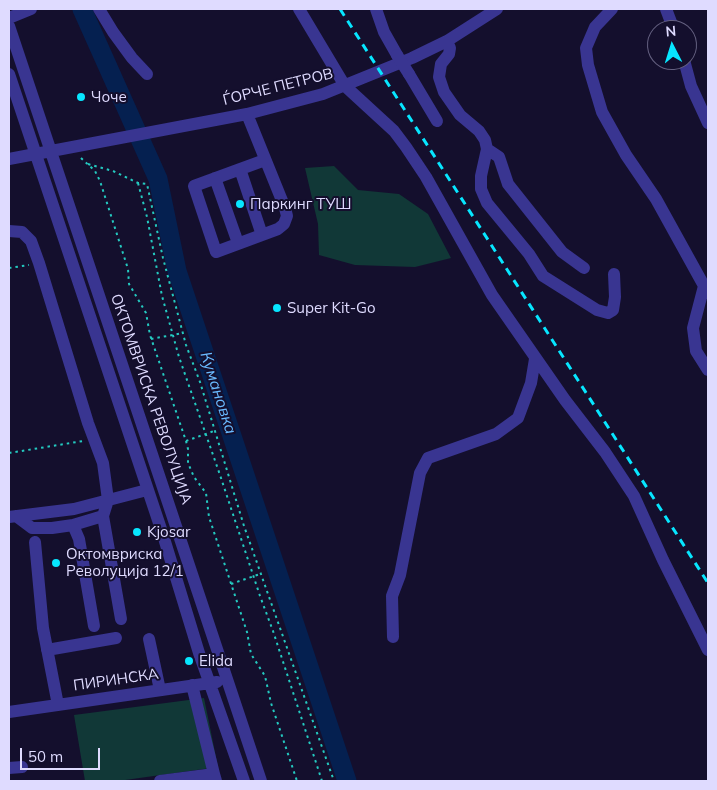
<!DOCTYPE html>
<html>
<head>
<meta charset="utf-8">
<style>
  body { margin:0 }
  #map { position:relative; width:717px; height:790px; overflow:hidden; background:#140f2d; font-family:Mulish,sans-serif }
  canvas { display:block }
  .frame { position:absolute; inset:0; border:10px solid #dfdbff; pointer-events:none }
  .north { position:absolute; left:647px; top:20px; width:50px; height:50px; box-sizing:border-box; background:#140f2d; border:1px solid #656181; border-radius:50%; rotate:355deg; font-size:14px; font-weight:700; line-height:20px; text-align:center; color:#dfdbff }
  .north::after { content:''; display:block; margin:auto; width:18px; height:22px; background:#07e6ff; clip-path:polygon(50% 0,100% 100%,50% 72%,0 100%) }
  .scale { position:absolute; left:20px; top:748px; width:80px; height:22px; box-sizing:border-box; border:2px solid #dfdbff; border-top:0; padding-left:6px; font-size:15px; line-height:18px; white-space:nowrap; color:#dfdbff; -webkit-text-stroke:4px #140f2d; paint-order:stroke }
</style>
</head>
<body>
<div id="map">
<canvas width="717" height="790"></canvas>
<div class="frame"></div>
<div class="north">N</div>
<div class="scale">50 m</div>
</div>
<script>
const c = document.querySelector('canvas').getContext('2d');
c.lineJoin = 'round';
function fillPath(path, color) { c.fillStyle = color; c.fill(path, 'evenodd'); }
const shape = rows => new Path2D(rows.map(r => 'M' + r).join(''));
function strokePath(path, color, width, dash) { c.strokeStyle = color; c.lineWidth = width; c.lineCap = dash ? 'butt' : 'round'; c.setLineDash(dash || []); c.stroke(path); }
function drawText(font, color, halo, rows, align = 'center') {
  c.font = font + ' Mulish,sans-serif'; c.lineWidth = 4; c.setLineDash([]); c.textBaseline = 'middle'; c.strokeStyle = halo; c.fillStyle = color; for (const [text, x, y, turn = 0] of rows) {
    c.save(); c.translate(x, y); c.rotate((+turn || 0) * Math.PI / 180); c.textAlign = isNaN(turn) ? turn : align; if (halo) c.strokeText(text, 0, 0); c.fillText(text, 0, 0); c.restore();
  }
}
fillPath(shape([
  [334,166,358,190,399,194,428,214,451,258,415,267,355,265,319,255,318,224,305,168],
  [204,698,218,767,118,781,85,781,74,715]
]), '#113837');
strokePath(shape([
  [82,9,158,179,177,271,347,781]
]), '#052050', 19);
strokePath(shape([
  [81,158,95,171,100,181,128,269,129,284,146,313,150,335,186,441,188,449,188,463,194,477,206,493,209,517,247,632,251,654,265,676,271,703,297,781],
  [88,164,113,171,138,183,147,184,163,258,186,345,200,382,244,526,334,781],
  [138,183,147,217,162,296,179,357,220,475,260,596,273,631,322,781],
  [9,268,29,265],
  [151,339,183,333],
  [186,441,214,431],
  [9,453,83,441],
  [231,584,260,574]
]), '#24cac0', 2, [2.5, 4]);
strokePath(shape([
  [99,9,113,32,132,58,147,74],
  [299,9,345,86,394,131,406,147,426,177,492,295,565,400,605,452,634,496,663,560,708,650],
  [376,9,384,32,397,55],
  [612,9,595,27,586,48,588,65,602,112,626,155,656,199,708,293],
  [666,9,674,30],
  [9,18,31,9],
  [9,26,261,781],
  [447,41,450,48,449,54,441,64,439,77,444,92,460,115,479,131,485,140,487,149,481,176,481,189,487,203,529,254,543,276,597,310,608,313,613,310,615,297,614,274],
  [684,60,691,86,708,123],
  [9,74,163,535,199,653,244,781],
  [409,74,437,121],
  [247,114,285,208,287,216,284,224,278,229,216,252,194,186,265,160],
  [487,149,499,157,508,184,562,252,584,268],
  [9,159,247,114,323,94,412,58,447,41,497,9],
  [240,169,262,235],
  [215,178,238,243],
  [9,231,22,232,31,241,39,263,88,423,103,463,108,500,103,516,121,619],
  [704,286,693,328,696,351,708,370],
  [16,516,32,528,52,528,73,525,103,516],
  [9,517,74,509,147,490],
  [73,525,79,539,94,626],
  [35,542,43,628,58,705],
  [393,637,392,596,400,575,420,473,428,458,496,434,518,418,531,383,535,359],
  [149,639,160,690],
  [47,650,116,638],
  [192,685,214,774],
  [9,712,217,682],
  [9,768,22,767],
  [160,781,214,774,216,781]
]), '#393591', 12);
strokePath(shape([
  [340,9,708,583]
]), '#07e6ff', 3, [8, 6]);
strokePath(shape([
  [397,55,409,74]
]), '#393591', 12);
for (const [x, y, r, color] of [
  [81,97,5,"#07e6ff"],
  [240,204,5,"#07e6ff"],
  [277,308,5,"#07e6ff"],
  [137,532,5,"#07e6ff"],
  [56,563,5,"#07e6ff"],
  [189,661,5,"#07e6ff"]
]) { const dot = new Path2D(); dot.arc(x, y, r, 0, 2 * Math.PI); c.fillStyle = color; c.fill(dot); strokePath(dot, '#140f2d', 2); }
drawText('15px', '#dfdbff', '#140f2d', [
  ["ЃОРЧЕ ПЕТРОВ",278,87,-14],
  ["ОКТОМВРИСКА РЕВОЛУЦИЈА",151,399,71],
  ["ПИРИНСКА",116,680,-8]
]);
drawText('15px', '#dfdbff', '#140f2d', [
  ["Чоче",91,97],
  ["Паркинг ТУШ",250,204],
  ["Super Kit-Go",287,308],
  ["Kjosar",147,532],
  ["Октомвриска",66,554],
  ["Револуција 12/1",66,571],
  ["Elida",199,661]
], 'left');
drawText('italic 16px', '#69baff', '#140f2d', [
  ["Кумановка",218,393,72]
]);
</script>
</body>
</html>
